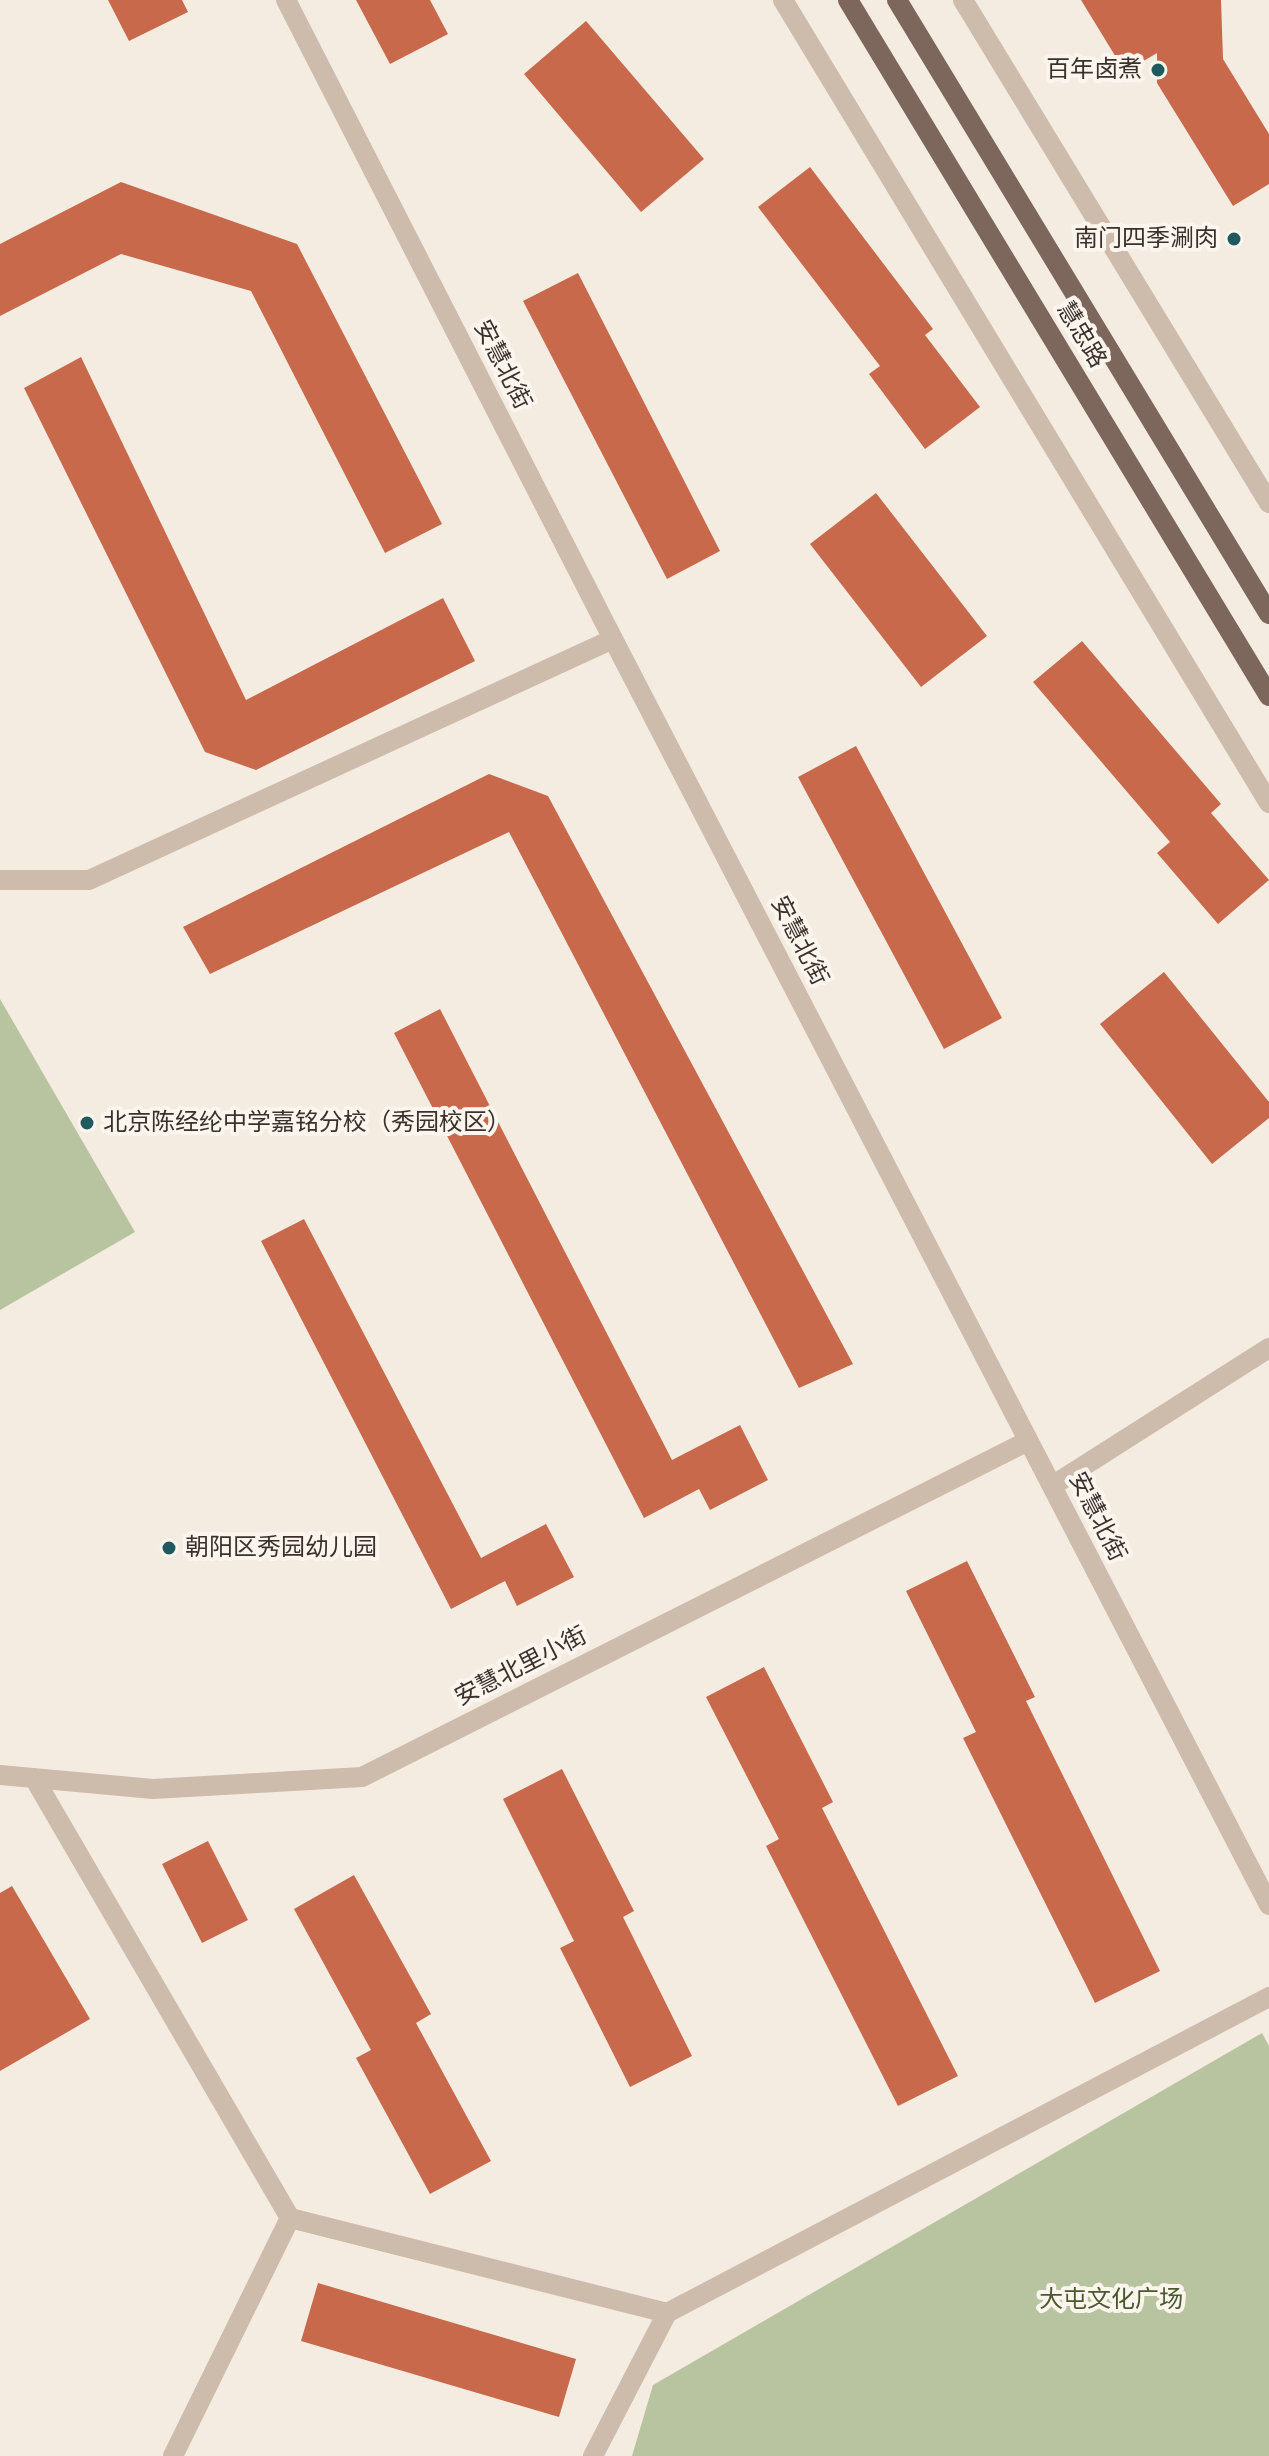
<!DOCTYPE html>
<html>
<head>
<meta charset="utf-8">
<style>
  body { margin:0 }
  canvas { display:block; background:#f4ebe1 }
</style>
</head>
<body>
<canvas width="1269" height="2456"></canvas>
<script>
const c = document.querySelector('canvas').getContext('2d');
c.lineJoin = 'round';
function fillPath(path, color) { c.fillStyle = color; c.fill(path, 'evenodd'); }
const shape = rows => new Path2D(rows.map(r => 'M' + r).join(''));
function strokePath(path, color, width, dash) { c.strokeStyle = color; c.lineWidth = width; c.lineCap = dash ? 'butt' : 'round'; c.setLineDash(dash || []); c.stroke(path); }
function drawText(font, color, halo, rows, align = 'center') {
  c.font = font + ' "PT Sans","Noto Sans SC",sans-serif'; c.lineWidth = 8; c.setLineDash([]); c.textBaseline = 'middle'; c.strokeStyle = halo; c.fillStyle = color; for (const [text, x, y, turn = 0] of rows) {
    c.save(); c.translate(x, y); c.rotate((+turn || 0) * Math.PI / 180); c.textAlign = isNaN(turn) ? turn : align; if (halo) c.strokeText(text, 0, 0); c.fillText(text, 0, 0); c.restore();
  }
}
fillPath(shape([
  [0,999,135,1232,0,1310],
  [1262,2033,1269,2046,1269,2456,632,2456,653,2385]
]), '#b8c4a0');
fillPath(shape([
  [108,0,182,0,188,12,129,41],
  [356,0,430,0,448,34,390,64],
  [1081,0,1221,0,1223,59,1269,134,1269,184,1233,206,1157,83,1157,53,1125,72],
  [586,21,704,159,641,212,524,74],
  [810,167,933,329,925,335,980,407,925,449,869,374,880,366,758,207],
  [121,182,297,244,442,524,385,553,251,291,121,254,0,316,0,244],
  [578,273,720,551,667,579,523,301],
  [81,357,246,700,443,598,475,661,256,770,205,752,24,388],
  [876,493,987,636,921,687,810,544],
  [1082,641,1221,804,1211,813,1269,880,1218,924,1157,853,1170,842,1033,682],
  [856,746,1002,1018,944,1049,798,777],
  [489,774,548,796,853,1364,799,1388,509,832,210,974,183,927],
  [1164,972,1269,1102,1269,1118,1212,1164,1100,1024],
  [440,1009,672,1460,740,1425,768,1480,710,1510,699,1489,644,1518,394,1033],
  [304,1219,481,1558,546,1524,574,1577,517,1606,505,1581,451,1609,261,1241],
  [967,1561,1035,1697,1026,1701,1160,1971,1095,2003,963,1738,976,1732,906,1591],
  [764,1667,833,1802,822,1808,958,2076,898,2106,766,1846,779,1839,706,1697],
  [562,1769,634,1911,623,1917,692,2056,630,2087,560,1948,574,1941,503,1799],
  [208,1841,248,1920,202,1943,162,1864],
  [354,1875,431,2014,416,2023,491,2161,430,2194,356,2058,371,2050,294,1909],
  [12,1886,90,2019,0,2071,0,1893],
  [318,2283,576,2359,559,2417,301,2341]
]), '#c8694b');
strokePath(shape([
  [286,0,613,639,1269,1905],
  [783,0,1269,803],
  [963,0,1269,503],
  [0,880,89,880,613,639],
  [1052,1486,1269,1348],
  [0,1775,153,1789,362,1777,1028,1441],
  [34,1778,290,2218,173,2456],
  [290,2218,667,2313],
  [593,2456,667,2313,1269,1997]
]), '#cdbbac', 20);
strokePath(shape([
  [848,0,1269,696],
  [897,0,1269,614]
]), '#7d675c', 20);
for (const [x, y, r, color] of [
  [1158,70,8,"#1f5a5e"],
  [1234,239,8,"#1f5a5e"],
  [87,1123,8,"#1f5a5e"],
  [169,1548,8,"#1f5a5e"]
]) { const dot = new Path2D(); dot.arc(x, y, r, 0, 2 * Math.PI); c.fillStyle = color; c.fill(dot); strokePath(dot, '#fbf5ee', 3); }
drawText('24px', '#3b302b', '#fbf5ee', [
  ["百年卤煮",1142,70],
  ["南门四季涮肉",1218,239],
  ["北京陈经纶中学嘉铭分校（秀园校区）",103,1123,"left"],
  ["朝阳区秀园幼儿园",185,1548,"left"]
], 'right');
drawText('24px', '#3b302b', '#fbf5ee', [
  ["慧忠路",1081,335,59],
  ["安慧北街",502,365,63],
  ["安慧北街",799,941,63],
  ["安慧北街",1097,1517,63],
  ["安慧北里小街",521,1667,-27]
]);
drawText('24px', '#4a5a2e', '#fbf5ee', [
  ["大屯文化广场",1111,2300]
]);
</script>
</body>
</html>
